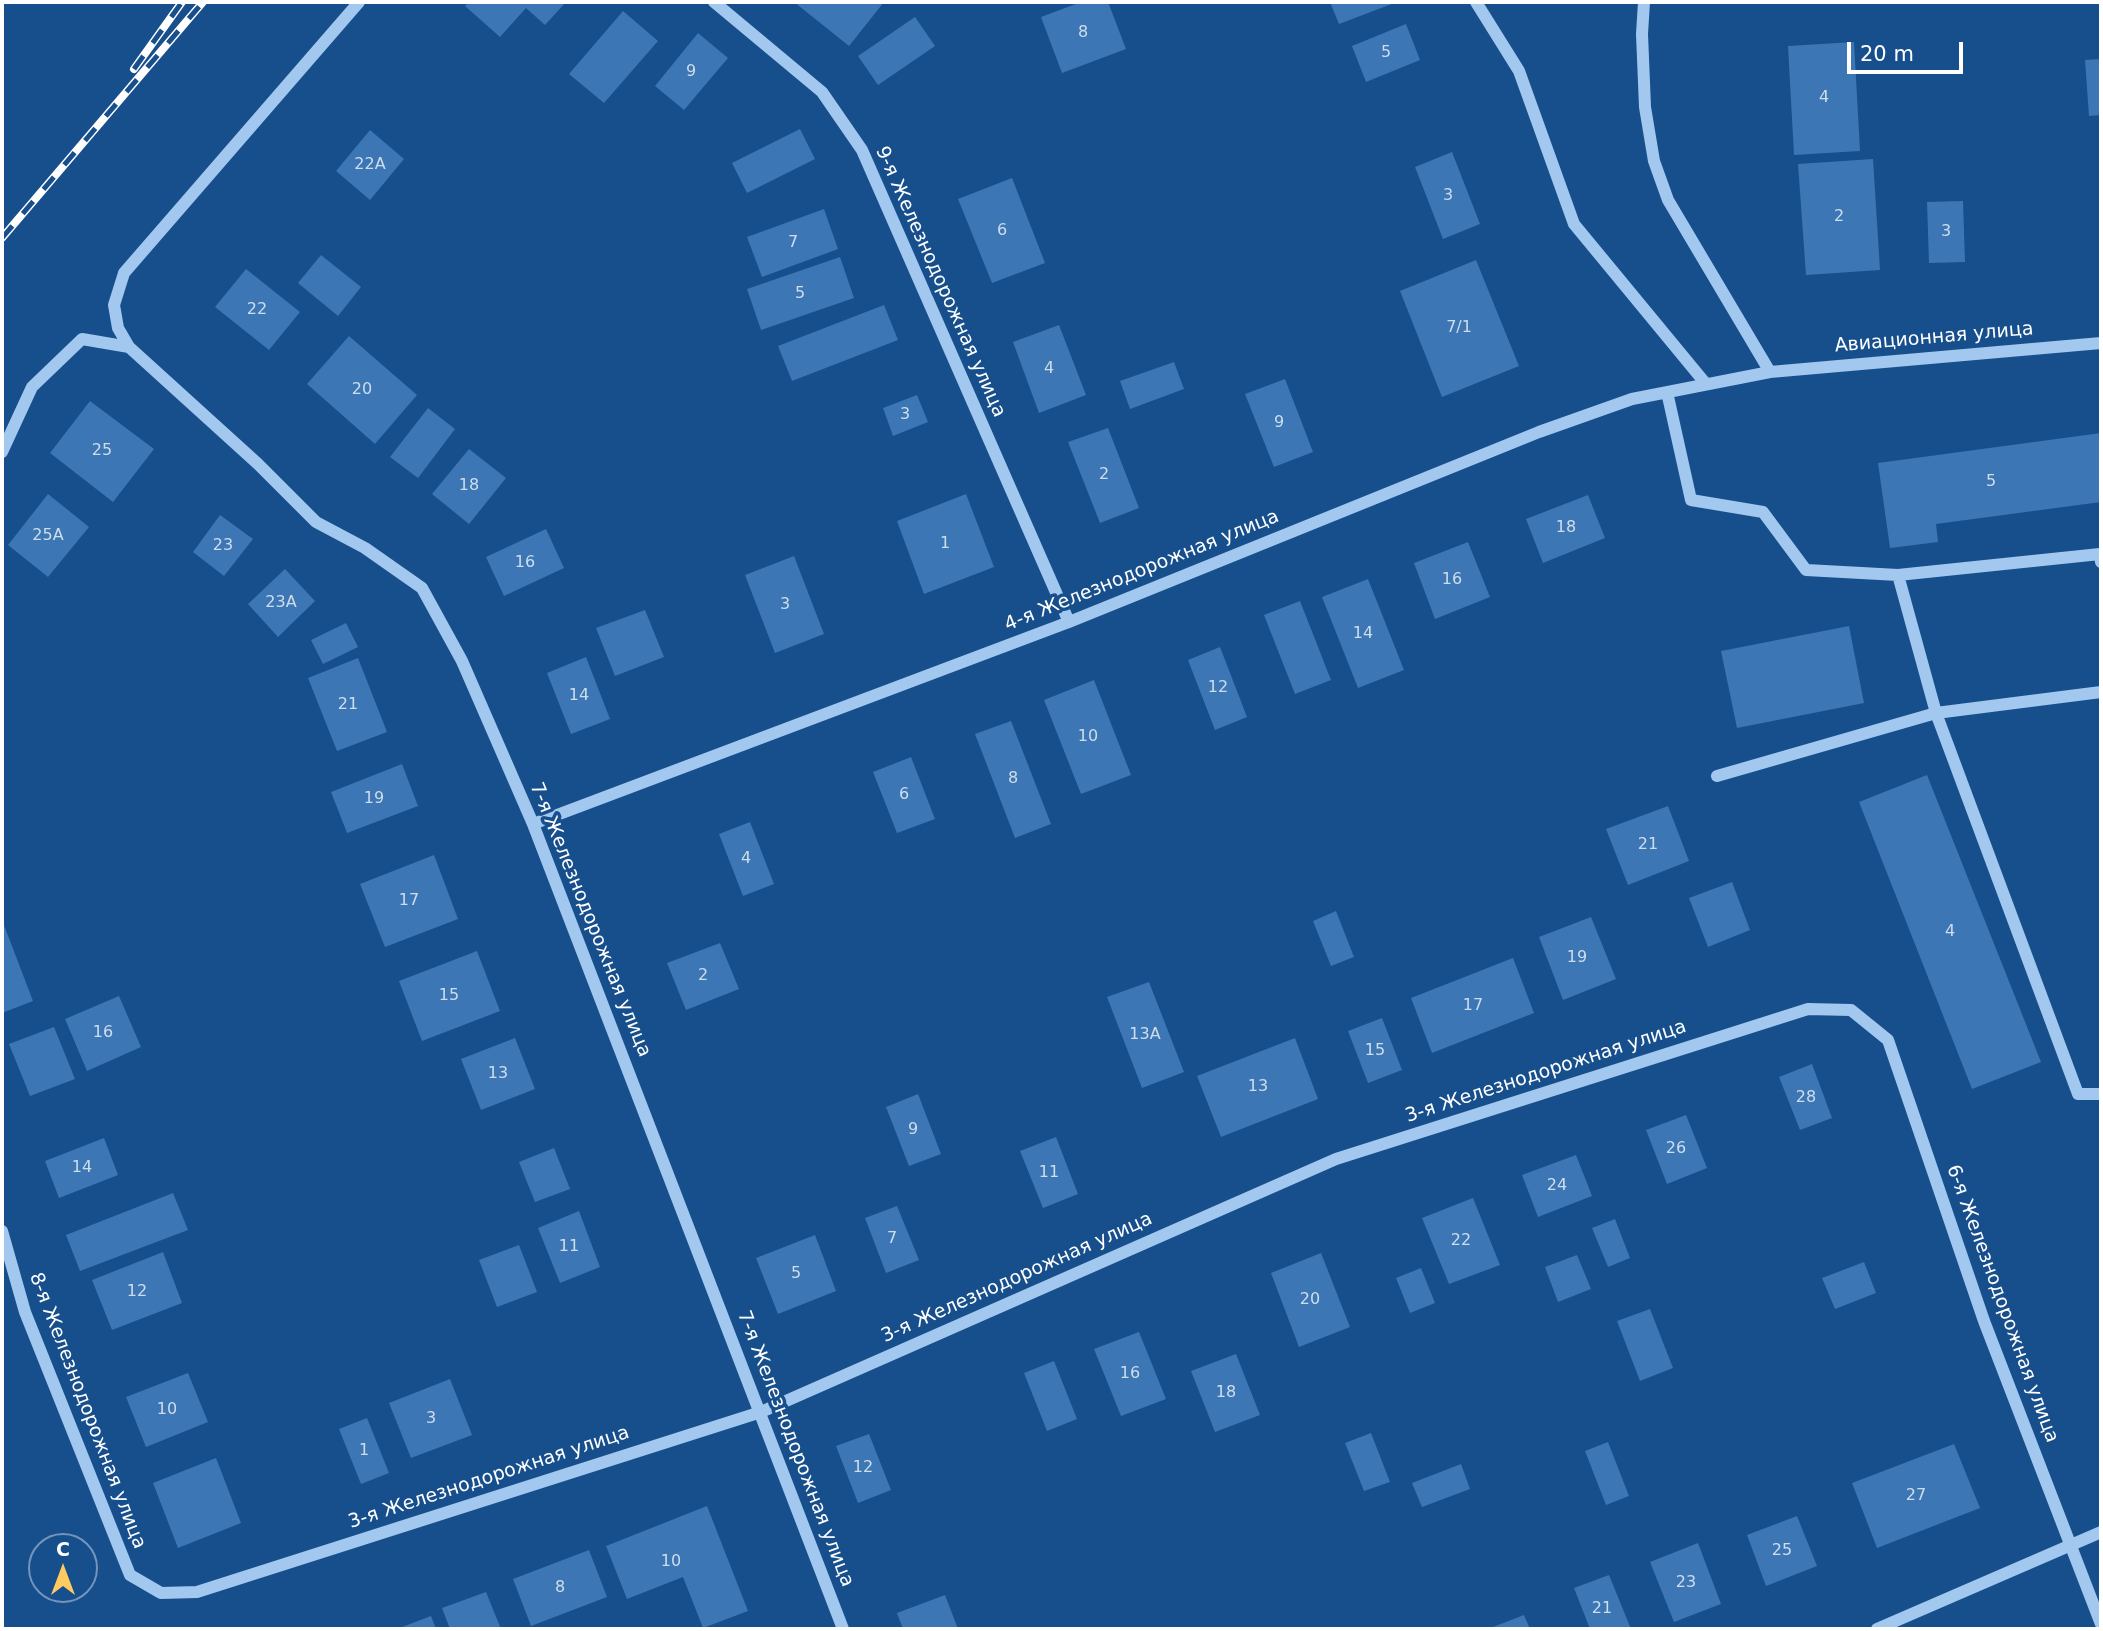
<!DOCTYPE html>
<html>
<head>
<meta charset="utf-8">
<style>
  body { margin:0 }
  #map { position:relative; width:2103px; height:1631px; overflow:hidden; background:#174f8d; font-family:"DejaVu Sans",sans-serif }
  canvas { display:block }
  .frame { position:absolute; inset:0; border:4px solid #fff; pointer-events:none }
  .north { position:absolute; left:28px; top:1533px; width:70px; height:70px; box-sizing:border-box; background:#174f8d; border:2px solid #7495bb; border-radius:50%; rotate:0deg; font-size:19px; font-weight:700; line-height:28px; text-align:center; color:#fff }
  .north::after { content:''; display:block; margin:auto; width:24px; height:32px; background:#ffcb61; clip-path:polygon(50% 0,100% 100%,50% 72%,0 100%) }
  .scale { position:absolute; left:1847px; top:42px; width:116px; height:32px; box-sizing:border-box; border:4px solid #fff; border-top:0; padding-left:9px; font-size:21px; line-height:24px; white-space:nowrap; color:#fff; -webkit-text-stroke:5px #174f8d; paint-order:stroke }
</style>
</head>
<body>
<div id="map">
<canvas width="2103" height="1631"></canvas>
<div class="frame"></div>
<div class="north">С</div>
<div class="scale">20 m</div>
</div>
<script>
const c = document.querySelector('canvas').getContext('2d');
c.lineJoin = 'round';
function fillPath(path, color) { c.fillStyle = color; c.fill(path, 'evenodd'); }
const shape = rows => new Path2D(rows.map(r => 'M' + r).join(''));
function strokePath(path, color, width, dash) { c.strokeStyle = color; c.lineWidth = width; c.lineCap = dash ? 'butt' : 'round'; c.setLineDash(dash || []); c.stroke(path); }
function drawText(font, color, halo, rows, align = 'center') {
  c.font = font + ' "DejaVu Sans",sans-serif'; c.lineWidth = 7; c.setLineDash([]); c.textBaseline = 'middle'; c.strokeStyle = halo; c.fillStyle = color; for (const [text, x, y, turn = 0] of rows) {
    c.save(); c.translate(x, y); c.rotate((+turn || 0) * Math.PI / 180); c.textAlign = isNaN(turn) ? turn : align; if (halo) c.strokeText(text, 0, 0); c.fillText(text, 0, 0); c.restore();
  }
}
fillPath(shape([
  [469,2,566,2,545,25,526,8,500,37,465,6],
  [794,2,884,2,849,46],
  [1081,2,1108,2,1126,49,1062,73,1041,17],
  [1330,2,1397,2,1339,24],
  [623,11,658,41,604,103,569,74],
  [915,17,935,46,878,85,858,56],
  [1406,24,1420,60,1366,82,1352,46],
  [698,33,728,58,684,110,655,86],
  [1854,42,1860,151,1794,155,1788,46],
  [2101,59,2101,115,2089,116,2085,60],
  [800,129,815,159,747,193,732,163],
  [370,130,404,159,370,200,336,171],
  [1452,152,1480,224,1443,239,1415,167],
  [1873,159,1880,270,1806,275,1798,164],
  [1012,178,1045,263,992,283,958,199],
  [1963,201,1965,262,1929,263,1927,202],
  [824,209,838,249,762,277,747,237],
  [321,255,361,287,338,316,298,283],
  [840,257,854,298,761,330,747,289],
  [1476,260,1519,366,1442,397,1400,291],
  [246,269,300,312,269,350,215,307],
  [884,305,898,340,792,381,778,346],
  [1059,325,1086,395,1039,413,1013,342],
  [349,336,417,395,375,444,307,384],
  [1174,362,1184,389,1130,409,1120,381],
  [1285,379,1313,452,1274,467,1245,394],
  [917,395,928,422,893,436,883,408],
  [90,401,154,449,113,502,50,453],
  [428,408,455,429,418,478,390,457],
  [1108,428,1139,508,1100,523,1068,442],
  [2101,433,2101,502,1936,524,1938,542,1890,548,1878,463],
  [469,449,506,478,469,524,432,494],
  [48,494,89,527,48,577,8,545],
  [966,494,994,567,924,594,897,521],
  [1588,495,1605,538,1543,563,1526,519],
  [220,515,253,539,224,576,193,552],
  [546,529,564,568,504,596,486,557],
  [1468,542,1490,597,1435,619,1414,563],
  [794,556,824,634,775,653,745,575],
  [285,569,315,601,278,637,248,604],
  [1368,579,1404,670,1358,688,1322,597],
  [1300,601,1331,680,1295,694,1264,615],
  [645,610,664,657,615,676,596,628],
  [346,623,358,647,323,664,311,640],
  [1849,626,1864,703,1737,728,1721,651],
  [1220,647,1247,717,1215,730,1188,660],
  [586,657,610,719,571,734,547,673],
  [358,658,387,732,337,751,308,678],
  [1094,680,1131,775,1081,794,1044,700],
  [1011,721,1051,824,1015,838,975,734],
  [911,757,935,819,897,833,873,772],
  [402,764,418,806,347,833,331,792],
  [1927,775,2041,1062,1972,1089,1859,802],
  [1668,806,1689,861,1628,885,1606,829],
  [750,822,774,884,743,896,719,834],
  [434,855,458,919,385,947,360,884],
  [1732,882,1750,930,1708,947,1689,898],
  [1336,911,1354,957,1331,966,1313,921],
  [1591,917,1616,979,1563,1000,1539,937],
  [2,920,33,1001,2,1013],
  [720,943,739,989,686,1010,667,963],
  [477,951,500,1011,422,1041,399,981],
  [1513,958,1534,1013,1432,1053,1411,998],
  [1149,982,1184,1072,1142,1088,1107,997],
  [119,996,141,1047,87,1071,65,1019],
  [1382,1018,1402,1070,1368,1083,1348,1031],
  [54,1027,75,1079,30,1096,9,1044],
  [515,1038,535,1089,481,1110,461,1059],
  [1295,1038,1318,1099,1221,1137,1197,1076],
  [1812,1064,1832,1118,1800,1130,1779,1077],
  [918,1094,941,1154,909,1166,886,1107],
  [1686,1115,1707,1168,1667,1184,1646,1130],
  [1056,1137,1078,1194,1043,1208,1020,1151],
  [104,1138,118,1175,59,1198,45,1161],
  [554,1148,570,1189,535,1202,519,1162],
  [1576,1155,1592,1196,1538,1217,1522,1175],
  [173,1193,188,1230,80,1271,66,1235],
  [1473,1198,1500,1265,1449,1284,1422,1218],
  [897,1206,919,1260,886,1273,865,1218],
  [579,1211,600,1267,560,1283,538,1228],
  [1615,1219,1630,1258,1608,1267,1592,1228],
  [815,1235,836,1291,778,1314,756,1258],
  [519,1245,537,1292,497,1307,479,1260],
  [163,1252,182,1303,112,1330,92,1280],
  [1321,1253,1350,1327,1299,1347,1271,1273],
  [1577,1255,1591,1289,1558,1302,1545,1267],
  [1864,1262,1876,1293,1835,1309,1822,1278],
  [1421,1268,1435,1303,1410,1313,1396,1278],
  [1650,1309,1673,1368,1640,1381,1617,1321],
  [1139,1332,1166,1399,1121,1416,1094,1349],
  [1236,1354,1260,1415,1215,1432,1191,1371],
  [1054,1361,1077,1419,1047,1431,1024,1373],
  [188,1373,208,1422,146,1447,126,1397],
  [450,1379,472,1435,411,1458,389,1403],
  [367,1418,389,1473,361,1484,339,1429],
  [1371,1433,1390,1482,1364,1491,1345,1443],
  [869,1434,891,1490,858,1503,836,1446],
  [1608,1442,1629,1496,1606,1505,1585,1451],
  [1954,1444,1980,1508,1877,1548,1852,1483],
  [216,1458,241,1523,178,1548,153,1483],
  [1461,1464,1470,1489,1422,1507,1412,1483],
  [707,1506,748,1611,703,1628,683,1577,627,1599,606,1546],
  [1797,1516,1817,1566,1766,1586,1747,1535],
  [1698,1543,1721,1604,1674,1622,1650,1562],
  [589,1550,607,1597,531,1626,513,1579],
  [1609,1575,1631,1629,1590,1629,1574,1588],
  [486,1592,501,1629,450,1629,442,1608],
  [945,1595,958,1629,903,1629,897,1613],
  [1524,1615,1530,1629,1488,1629],
  [431,1616,436,1629,397,1629]
]), '#3c76b4');
strokePath(shape([
  [359,2,124,273,114,305,118,328,129,347,258,464,316,522,365,548,422,588,462,661,533,824,843,1629],
  [714,2,822,92,862,150,1069,622],
  [1476,2,1519,71,1574,224,1706,384],
  [1644,2,1642,34,1645,107,1654,161,1668,200,1770,372],
  [1667,392,1691,500,1763,512,1806,570,1898,575,1936,713,2101,692],
  [2,452,32,387,82,339,129,347],
  [1898,575,2100,554,2101,562],
  [1717,776,1936,713,2078,1094,2101,1094],
  [533,824,1069,622,1539,432,1632,399,1770,372,2101,343],
  [2,1231,25,1312,130,1575,161,1593,197,1592,761,1412,1336,1159,1808,1009,1851,1010,1888,1040,1984,1321,2101,1624],
  [1877,1629,2101,1532]
]), '#a3c8ef', 12);
const rail = shape([
  [134,69,182,2],
  [2,238,203,2]
]);
strokePath(rail, '#fff', 8);
strokePath(rail, '#174f8d', 5, [16]);
drawText('16px', '#ceddec', null, [
  ["8",1083,33],
  ["5",1386,53],
  ["9",691,72],
  ["4",1824,98],
  ["22А",370,165],
  ["3",1448,196],
  ["2",1839,217],
  ["6",1002,231],
  ["3",1946,232],
  ["7",793,243],
  ["5",800,294],
  ["22",257,310],
  ["7/1",1459,328],
  ["4",1049,369],
  ["20",362,390],
  ["3",905,415],
  ["9",1279,423],
  ["25",102,451],
  ["2",1104,475],
  ["5",1991,482],
  ["18",469,486],
  ["18",1566,528],
  ["25А",48,536],
  ["1",945,544],
  ["23",223,546],
  ["16",525,563],
  ["16",1452,580],
  ["23А",281,603],
  ["3",785,605],
  ["14",1363,634],
  ["12",1218,688],
  ["14",579,696],
  ["21",348,705],
  ["10",1088,737],
  ["8",1013,779],
  ["6",904,795],
  ["19",374,799],
  ["21",1648,845],
  ["4",746,859],
  ["17",409,901],
  ["4",1950,932],
  ["19",1577,958],
  ["2",703,976],
  ["15",449,996],
  ["17",1473,1006],
  ["16",103,1033],
  ["13А",1145,1035],
  ["15",1375,1051],
  ["13",498,1074],
  ["13",1258,1087],
  ["28",1806,1098],
  ["9",913,1130],
  ["26",1676,1149],
  ["14",82,1168],
  ["11",1049,1173],
  ["24",1557,1186],
  ["7",892,1239],
  ["22",1461,1241],
  ["11",569,1247],
  ["5",796,1274],
  ["12",137,1292],
  ["20",1310,1300],
  ["16",1130,1374],
  ["18",1226,1393],
  ["10",167,1410],
  ["3",431,1419],
  ["1",364,1451],
  ["12",863,1468],
  ["27",1916,1496],
  ["25",1782,1551],
  ["10",671,1562],
  ["23",1686,1583],
  ["8",560,1588],
  ["21",1602,1609]
]);
drawText('19px', '#fff', '#174f8d', [
  ["9-я Железнодорожная улица",940,282,66],
  ["Авиационная улица",1934,338,-5],
  ["4-я Железнодорожная улица",1142,571,-22],
  ["7-я Железнодорожная улица",590,920,68],
  ["3-я Железнодорожная улица",1546,1072,-18],
  ["3-я Железнодорожная улица",1017,1278,-24],
  ["6-я Железнодорожная улица",2002,1304,70],
  ["8-я Железнодорожная улица",87,1411,69],
  ["7-я Железнодорожная улица",795,1449,69],
  ["3-я Железнодорожная улица",489,1478,-18]
]);
</script>
</body>
</html>
